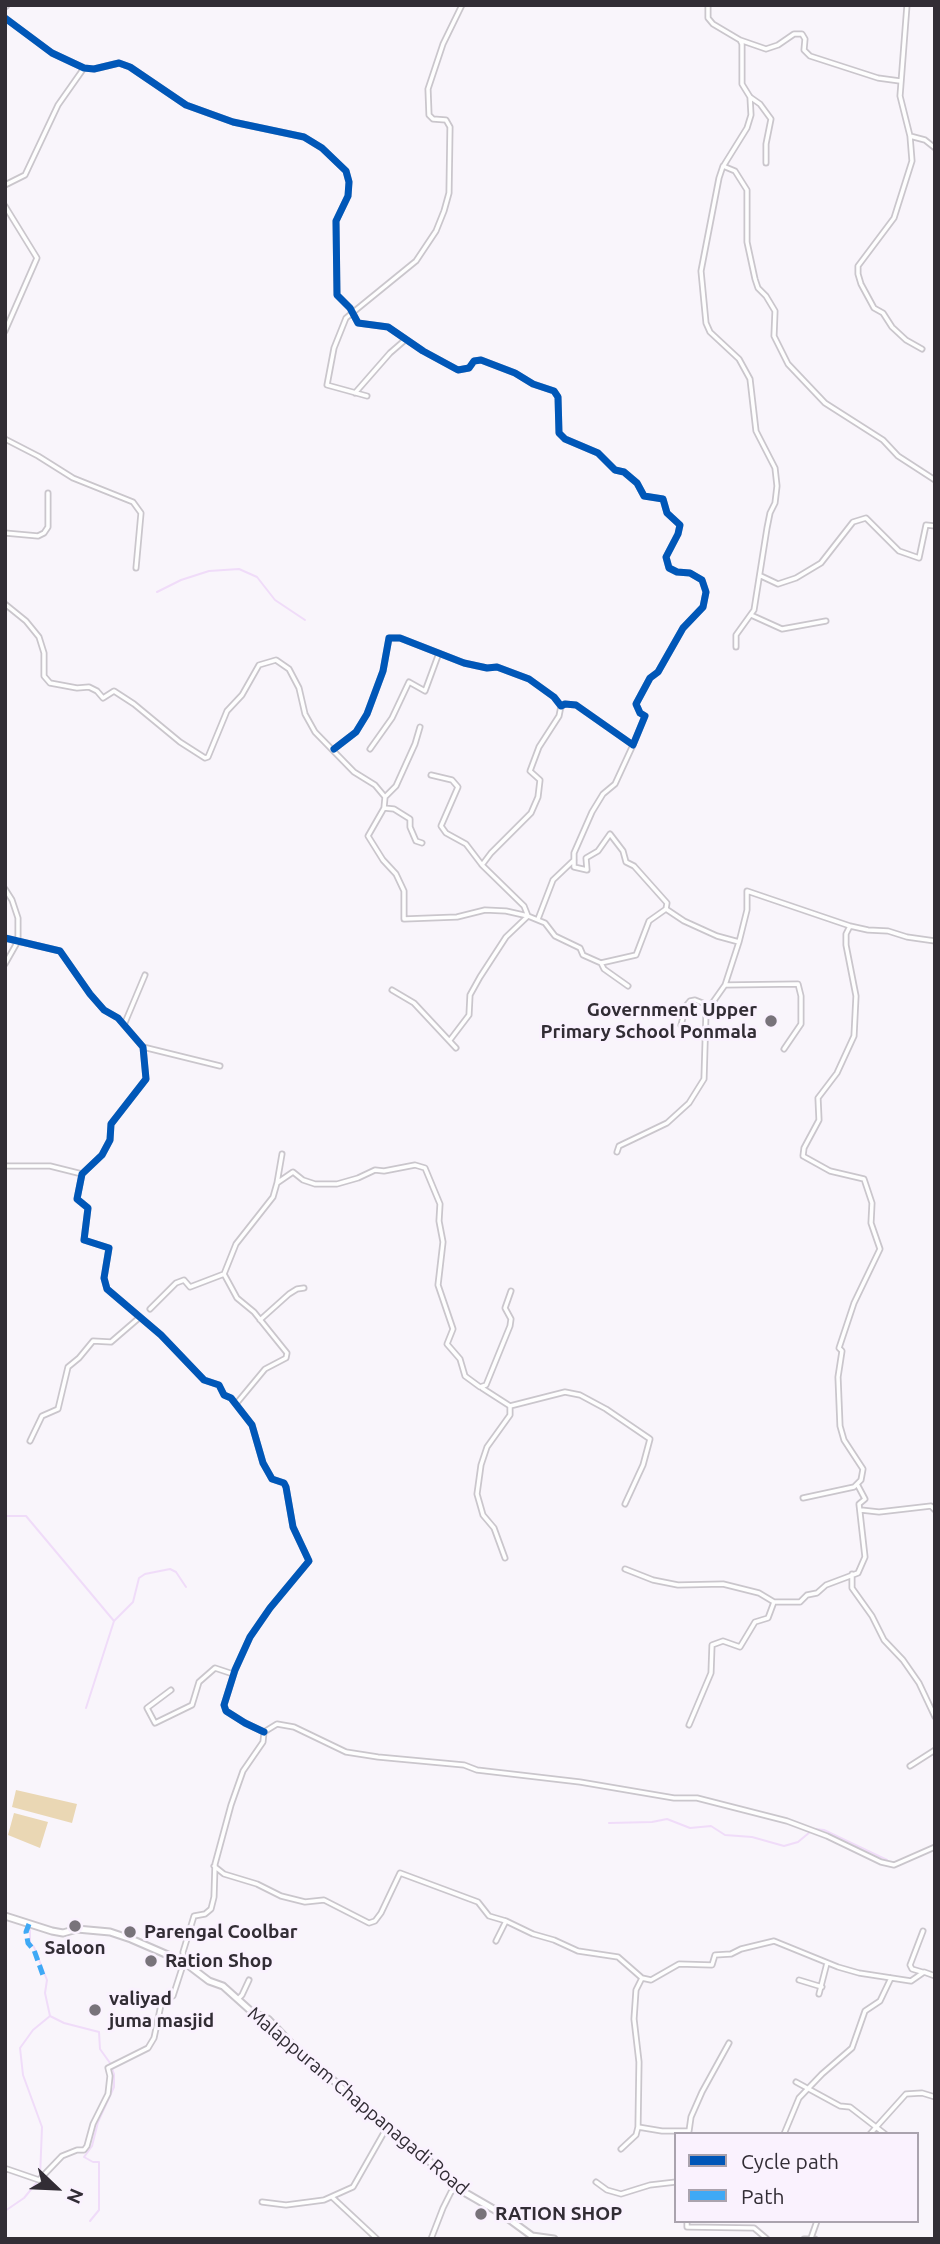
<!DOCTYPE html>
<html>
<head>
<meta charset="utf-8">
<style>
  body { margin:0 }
  #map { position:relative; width:940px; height:2244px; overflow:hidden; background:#f9f5fb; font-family:Ubuntu,sans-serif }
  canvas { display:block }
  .frame { position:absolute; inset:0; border:7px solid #322d35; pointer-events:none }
  .legend { position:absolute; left:674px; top:2132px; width:245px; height:91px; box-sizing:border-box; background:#faf2fe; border:2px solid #aaa3ae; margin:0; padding:9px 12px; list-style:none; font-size:21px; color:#322d35 }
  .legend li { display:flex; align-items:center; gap:14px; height:35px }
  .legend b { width:35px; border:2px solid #aaa3ae }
  .north { position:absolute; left:21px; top:2153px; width:70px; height:70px; -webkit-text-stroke:5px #faf2fe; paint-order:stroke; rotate:113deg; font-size:19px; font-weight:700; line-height:28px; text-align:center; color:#322d35 }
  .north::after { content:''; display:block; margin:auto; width:24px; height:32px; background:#322d35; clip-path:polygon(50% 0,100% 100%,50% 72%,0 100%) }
</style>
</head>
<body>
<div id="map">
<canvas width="940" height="2244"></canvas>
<div class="frame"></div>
<ul class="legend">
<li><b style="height:9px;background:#0057b8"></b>Cycle path</li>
<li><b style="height:9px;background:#3fa9f5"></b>Path</li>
</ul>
<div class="north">N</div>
</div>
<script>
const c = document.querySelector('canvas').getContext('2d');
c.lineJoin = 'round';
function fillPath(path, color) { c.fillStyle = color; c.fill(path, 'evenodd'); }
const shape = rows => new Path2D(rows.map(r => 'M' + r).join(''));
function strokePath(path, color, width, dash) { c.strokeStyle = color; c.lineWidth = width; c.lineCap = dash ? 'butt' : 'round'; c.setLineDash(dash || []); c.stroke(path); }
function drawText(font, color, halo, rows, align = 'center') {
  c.font = font + ' Ubuntu,sans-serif'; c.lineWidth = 6; c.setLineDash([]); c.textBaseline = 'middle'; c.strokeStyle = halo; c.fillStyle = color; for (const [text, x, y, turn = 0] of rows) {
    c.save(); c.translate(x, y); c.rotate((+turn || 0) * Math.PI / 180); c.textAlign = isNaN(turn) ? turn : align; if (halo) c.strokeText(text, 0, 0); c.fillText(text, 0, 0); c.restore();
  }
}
fillPath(shape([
  [16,1790,77,1804,72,1823,12,1807],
  [14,1813,48,1822,40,1848,8,1835]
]), '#ead7b4');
strokePath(shape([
  [157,592,181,580,209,571,239,569,257,577,275,600,305,620],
  [5,1516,26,1516,114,1621],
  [86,1708,114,1621,133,1602,139,1578,145,1574,170,1569,176,1572,186,1587],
  [609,1823,652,1822,667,1819,690,1828,711,1826,725,1835,752,1837,784,1846,798,1842,810,1832],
  [815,1829,824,1830,887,1860],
  [30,1930,30,1943,34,1947,47,1980,45,1993,50,2016,64,2023,99,2032,100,2049,110,2063,114,2074,114,2087,98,2122,92,2146,84,2157,93,2162,99,2162,99,2210,90,2221],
  [40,2177,42,2127,23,2075,20,2048,33,2030,50,2016],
  [5,2211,24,2198,38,2181]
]), '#f0dcf9', 2);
const street = shape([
  [708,5,708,18,713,24,740,40,742,44,742,84,750,97,760,104,771,119,766,144,766,163],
  [907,5,900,96,910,136,925,140,935,148],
  [5,18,52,53,84,68,94,69,119,63,130,67,186,105,233,122,304,137,322,148,346,171,349,182,348,196,336,221,337,295,350,308,358,323,388,327,423,351,458,370,469,368,474,361,481,360,515,373,533,384,554,391,558,397,559,433,565,439,598,453,615,470,624,472,637,483,644,496,663,499,667,513,680,525,678,534,666,557,669,568,677,572,690,573,702,580,706,592,703,607,683,628,658,672,650,678,636,704,640,713,645,716,633,745,576,705,565,704,561,706,554,697,529,679,497,667,487,668,464,663,400,638,389,638,383,671,367,714,356,732,334,749],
  [740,40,766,49,778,45,794,34,802,34,805,39,804,50,810,56,878,78,900,81],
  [910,136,912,161,894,218,858,266,858,274,861,284,874,308,883,313,892,327,906,340,922,349],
  [724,165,747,128,751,115,750,97],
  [5,185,25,175,58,105,84,68],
  [5,206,37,258,5,331],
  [355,393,390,353,405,340],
  [367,396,327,385,334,348,346,318,416,261,436,231,444,211,449,193,450,127,446,120,433,119,429,115,428,89,443,44,462,5],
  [5,439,38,456,73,478,133,502,141,513,136,568],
  [5,533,38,536,44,533,48,527,48,493],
  [761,576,778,584,796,578,821,563,853,522,866,518,899,551,919,558,926,525,935,526],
  [5,604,26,621,39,637,44,653,44,676,50,683,77,688,89,687,97,691,103,698,114,691,134,704,180,742,205,758,208,757,227,711,242,695,259,665,276,660,289,669,299,688,305,714,315,732,354,772,375,785,385,797,384,808,368,836,383,860,396,874,404,891,404,919,457,917,485,910,506,911,528,916,545,923,555,936,580,948,583,955,601,963,636,955,649,921,666,909,667,903,634,866,626,862,623,851,610,834,598,851,586,858,587,870,574,867,574,853,592,812,603,794,615,784,633,745],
  [751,615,782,629,826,621],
  [736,647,736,635,754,610,767,528,770,513,775,503,777,486,775,468,756,431,750,379,739,359,710,332,706,323,701,271,719,178,723,166,735,171,747,190,747,242,755,279,758,288,766,296,775,311,774,336,788,364,825,403,883,440,898,456,935,480],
  [370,749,392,718,409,682,425,691,439,653],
  [431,775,452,780,458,787,441,826,446,833,466,844,482,865,524,906,528,916,506,937,480,977,470,995,469,1015,450,1040],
  [385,797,396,786,415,744,420,727],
  [384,808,394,809,410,819,410,827,416,841,422,843],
  [482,865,491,853,531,813,538,797,540,780,530,771,539,747,559,716,561,706],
  [5,889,12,900,18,918,18,941,5,964],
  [666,909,684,921,717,936,739,942,747,910,747,891,850,926,868,930,888,931,907,937,935,941],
  [538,919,553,880,574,860],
  [5,938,60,951,90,994,104,1010,118,1018,143,1047,146,1079,111,1124,110,1140,102,1155,82,1174,77,1199,88,1208,84,1240,109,1248,104,1278,107,1289,161,1335,204,1380,219,1385,224,1395,231,1398,252,1425,263,1463,272,1479,284,1483,286,1487,293,1527,309,1561,270,1608,250,1637,235,1670,224,1705,226,1711,245,1723,264,1732],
  [601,963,604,969,628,986],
  [725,985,798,984,801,996,801,1024,784,1049],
  [392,990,414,1003,456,1048],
  [124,1025,145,975],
  [681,1025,686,1006,690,1001,695,1000,710,1006],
  [143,1047,220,1066],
  [617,1152,619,1146,667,1123,689,1103,704,1079,706,1012,725,985,739,942],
  [5,1166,50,1166,82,1174],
  [277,1183,282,1154],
  [150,1309,176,1283,184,1280,190,1287,224,1274],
  [260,1320,289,1294,297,1289,304,1288],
  [482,1388,510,1406,510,1415,487,1447,481,1465,477,1494,483,1515,494,1528,505,1558],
  [236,1404,265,1369,286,1358,287,1353,254,1312,237,1298,224,1274,236,1244,273,1197,277,1183,293,1172,303,1180,315,1184,337,1184,358,1178,375,1170,384,1171,415,1165,425,1168,440,1204,439,1221,443,1242,438,1285,453,1329,447,1344,460,1359,465,1376,480,1387,486,1385,510,1326,511,1319,505,1308,511,1291],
  [510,1406,565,1392,580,1395,606,1409,650,1439,643,1465,625,1504],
  [30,1441,42,1416,58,1409,68,1367,79,1358,93,1341,111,1342,140,1317],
  [803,1498,854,1487,861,1480,863,1469,844,1440,840,1426,838,1377,842,1351,839,1348,854,1303,880,1249,871,1223,872,1203,864,1179,830,1171,803,1156,804,1148,819,1120,818,1098,837,1073,854,1036,856,996,846,945,846,934,850,926],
  [861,1510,879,1512,931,1506,935,1510],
  [625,1569,653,1580,678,1585,723,1584,759,1593,774,1602,800,1602,807,1595,817,1593,826,1585,858,1573,865,1557,859,1504,865,1499,857,1484],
  [852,1574,852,1588,872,1616,884,1640,903,1660,919,1683,935,1717],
  [171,1690,147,1708,155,1723,192,1705,199,1682,215,1668,233,1674],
  [689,1725,711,1673,712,1645,723,1641,740,1647,755,1622,768,1618,774,1602],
  [264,1732,277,1724,294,1727,346,1752,378,1757,464,1765,477,1770,580,1782,674,1798,697,1798,787,1821,827,1836,881,1862,894,1865,935,1847],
  [910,1766,935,1750],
  [214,1866,224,1874,257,1884,281,1896,305,1902,324,1900,369,1923,375,1921,381,1913,400,1873,478,1902,489,1916,506,1921,533,1934,554,1940,578,1951,618,1957,642,1978,651,1980,679,1964,712,1965,715,1955,731,1954,741,1949,774,1941,838,1967,859,1973,911,1981,924,1972,935,1976],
  [496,1941,506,1921],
  [184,1962,183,1952,194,1916,205,1914,211,1909,214,1897,215,1864,231,1805,243,1771,263,1742,264,1732],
  [922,1972,912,1969,910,1965,923,1931],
  [799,1980,822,1987],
  [819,1994,827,1963],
  [238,1999,242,1995,249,1980],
  [796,2082,840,2106,850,2107,885,2134],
  [638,2127,639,2062,634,2019,636,1990,642,1978],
  [784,2134,799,2098,822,2074,852,2048,865,2011,880,2001,891,1978],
  [870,2134,906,2094,922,2093,935,2097],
  [621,2149,636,2135,638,2127,662,2131,689,2131,691,2117,702,2092,729,2043],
  [5,2170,7,2169,39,2180,62,2156,77,2150,84,2150,87,2146,93,2124,108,2094,110,2076,108,2068,148,2048,154,2038,162,2000,173,1996,184,1962],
  [596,2182,607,2190,621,2194,650,2185,676,2182],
  [332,2197,377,2239],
  [262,2202,286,2205,309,2202,324,2200,353,2187,386,2129],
  [687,2221,687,2227,754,2228,767,2239],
  [811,2238,817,2221],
  [431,2239,443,2208,451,2192,457,2188],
  [804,2239,815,2239]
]);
const secondary = shape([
  [5,6,6,5],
  [5,1916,52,1931,63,1933,77,1929,110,1932,131,1939,184,1962,209,1981,223,1986,252,2012,268,2019,309,2062,333,2080,386,2129,426,2158,457,2188,502,2214,532,2236,554,2239]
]);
strokePath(street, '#cac6cc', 7);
strokePath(secondary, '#cac6cc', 9);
strokePath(street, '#fefefe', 3.5);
strokePath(secondary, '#fefefe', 5);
strokePath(shape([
  [29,1924,26,1932,28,1943,34,1950,44,1978]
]), '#3fa9f5', 5, [10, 5]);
strokePath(shape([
  [5,18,52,53,84,68,94,69,119,63,130,67,186,105,233,122,304,137,322,148,346,171,349,182,348,196,336,221,337,295,350,308,358,323,388,327,423,351,458,370,469,368,474,361,481,360,515,373,533,384,554,391,558,397,559,433,565,439,598,453,615,470,624,472,637,483,644,496,663,499,667,513,680,525,678,534,666,557,669,568,677,572,690,573,702,580,706,592,703,607,683,628,658,672,650,678,636,704,640,713,645,716,633,745,576,705,565,704,561,706,554,697,529,679,497,667,487,668,464,663,400,638,389,638,383,671,367,714,356,732,334,749],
  [5,938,60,951,90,994,104,1010,118,1018,143,1047,146,1079,111,1124,110,1140,102,1155,82,1174,77,1199,88,1208,84,1240,109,1248,104,1278,107,1289,161,1335,204,1380,219,1385,224,1395,231,1398,252,1425,263,1463,272,1479,284,1483,286,1487,293,1527,309,1561,270,1608,250,1637,235,1670,224,1705,226,1711,245,1723,264,1732]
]), '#0057b8', 7);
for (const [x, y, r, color] of [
  [771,1021,7,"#78737a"],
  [75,1926,7,"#78737a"],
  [130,1932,7,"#78737a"],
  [151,1961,7,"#78737a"],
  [95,2010,7,"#78737a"],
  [481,2214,7,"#78737a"]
]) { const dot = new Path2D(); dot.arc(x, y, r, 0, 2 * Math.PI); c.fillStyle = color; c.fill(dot); strokePath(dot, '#faf2fe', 2.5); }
drawText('bold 19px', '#322d35', '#faf2fe', [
  ["Government Upper",757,1010,"right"],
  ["Primary School Ponmala",757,1032,"right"],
  ["Parengal Coolbar",144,1932],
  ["Saloon",75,1948,"center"],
  ["Ration Shop",165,1961],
  ["valiyad",109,1999],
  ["juma masjid",109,2021],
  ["RATION SHOP",495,2214]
], 'left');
drawText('19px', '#322d35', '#faf2fe', [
  ["Malappuram Chappanagadi Road",358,2101,40]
]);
</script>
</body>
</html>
